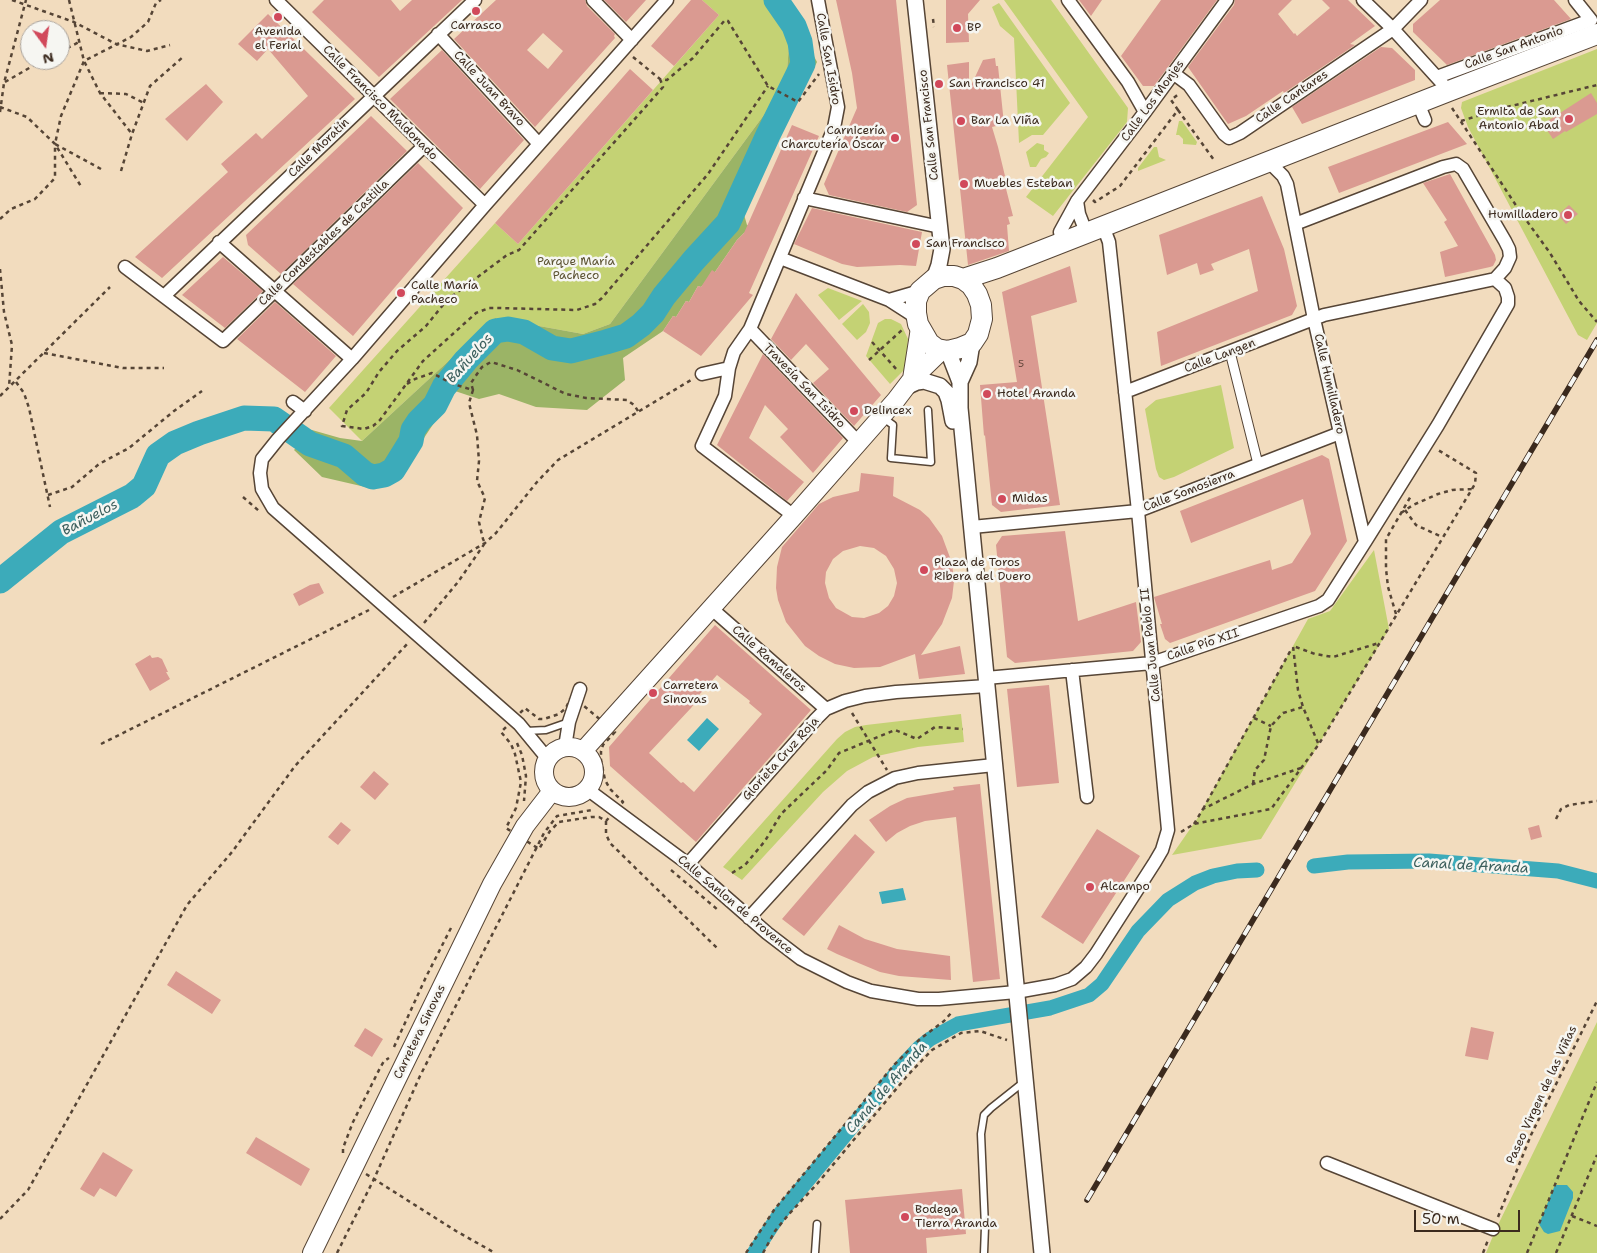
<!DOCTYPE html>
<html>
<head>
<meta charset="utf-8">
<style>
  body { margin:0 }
  #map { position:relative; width:1597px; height:1253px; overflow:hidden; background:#f2dcbe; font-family:"Shantell Sans",sans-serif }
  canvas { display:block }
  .north { position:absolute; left:20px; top:20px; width:50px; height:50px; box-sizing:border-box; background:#f6f6f2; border:1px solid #aba49d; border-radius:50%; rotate:166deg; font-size:14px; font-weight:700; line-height:20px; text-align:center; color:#3b2a1e }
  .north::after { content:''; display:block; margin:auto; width:18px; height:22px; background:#d1495b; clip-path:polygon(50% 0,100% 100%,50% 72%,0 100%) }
  .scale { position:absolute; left:1414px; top:1210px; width:106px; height:22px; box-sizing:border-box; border:2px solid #3b2a1e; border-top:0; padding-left:6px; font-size:15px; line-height:18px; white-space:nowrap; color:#3b2a1e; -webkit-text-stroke:4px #f6f6f2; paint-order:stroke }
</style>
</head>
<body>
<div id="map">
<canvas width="1597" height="1253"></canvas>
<div class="north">N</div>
<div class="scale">50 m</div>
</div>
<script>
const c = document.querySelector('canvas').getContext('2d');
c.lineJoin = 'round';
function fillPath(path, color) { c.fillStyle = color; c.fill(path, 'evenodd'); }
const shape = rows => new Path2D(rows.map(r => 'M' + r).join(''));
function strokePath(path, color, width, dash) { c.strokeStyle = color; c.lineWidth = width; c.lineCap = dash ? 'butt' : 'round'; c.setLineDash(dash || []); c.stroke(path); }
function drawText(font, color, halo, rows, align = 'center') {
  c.font = font + ' "Shantell Sans",sans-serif'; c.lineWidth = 5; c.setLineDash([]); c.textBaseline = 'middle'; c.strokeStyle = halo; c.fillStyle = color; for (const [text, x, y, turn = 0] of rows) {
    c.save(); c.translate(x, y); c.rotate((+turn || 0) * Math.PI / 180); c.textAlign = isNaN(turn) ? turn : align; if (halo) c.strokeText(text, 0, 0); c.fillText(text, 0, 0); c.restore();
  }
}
fillPath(shape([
  [702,0,764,0,790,31,786,85,610,324,583,334,495,318,362,441,329,408,495,223,518,244,719,15],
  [1004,0,1051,0,1128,108,1127,122,1053,216,1026,197,1088,117],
  [999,3,1070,103,1043,135,1032,135,1019,143,1014,38,1000,26,992,7],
  [1597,49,1597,323,1587,340,1578,335,1468,127,1461,108,1462,102],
  [1179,121,1182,121,1197,142,1196,145,1183,144,1183,139,1179,135,1176,135],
  [1037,143,1044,145,1044,150,1049,153,1046,157,1041,159,1036,167,1030,167,1026,152],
  [1154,147,1157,147,1159,157,1166,160,1138,171,1138,168],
  [828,288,862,301,839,320,818,295],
  [863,304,869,312,870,323,866,332,857,340,842,324],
  [885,319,891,319,901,324,908,339,905,369,890,384,866,356,878,323],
  [1221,385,1234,448,1174,477,1164,480,1159,477,1156,469,1145,409,1156,400],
  [1374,550,1389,629,1261,839,1172,855,1197,819,1308,619,1330,611],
  [961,714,964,742,918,747,873,757,847,771,823,792,742,880,723,867,837,739,845,732,855,727,866,725],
  [1597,1022,1597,1253,1486,1253,1495,1231]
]), '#c4d274');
fillPath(shape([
  [764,0,785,0,817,62,797,102,787,117,743,211,747,225,754,228,744,233,737,240,715,272,701,287,698,286,689,302,686,301,676,317,673,316,663,331,623,358,625,380,587,410,536,407,499,394,479,399,455,391,395,482,374,489,322,477,294,450,312,430,340,438,362,441,495,318,583,334,610,324,786,85,790,31]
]), '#9bb466');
fillPath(shape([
  [707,718,719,729,699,751,687,740],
  [903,888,906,900,882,904,879,892],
  [1555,1185,1567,1185,1573,1192,1573,1198,1560,1231,1548,1234,1544,1232,1539,1224]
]), '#3cabba');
strokePath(shape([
  [1314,866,1348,862,1429,861,1558,871,1597,881],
  [754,1253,779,1215,803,1186,903,1065,920,1047,930,1039,958,1024,1050,1008,1089,995,1102,984,1138,931,1168,900,1195,883,1213,876,1237,871,1257,870]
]), '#3cabba', 15);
strokePath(shape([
  [0,581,61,532,132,496,144,486,158,455,175,443,199,433,244,418,274,419,310,444,344,456,365,474,373,477,384,475,393,470,398,462,411,441,413,430,419,421,435,405,444,387,466,360,495,331,508,329,524,332,552,348,571,351,606,342,626,336,641,325,653,313,664,296,694,260,728,223,768,135,803,64,800,42,794,26,776,0]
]), '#3cabba', 25);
fillPath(shape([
  [324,0,391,0,400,11,412,0,462,0,379,77,312,12],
  [496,0,585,0,587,6,615,34,614,36,615,38,535,127,454,39],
  [543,33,563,51,548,69,527,50],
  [604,0,646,0,626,22],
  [691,0,702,0,719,15,674,66,651,46],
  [836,0,896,0,917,205,907,212,829,195,824,184,857,108,852,73],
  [946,0,980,0,968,14,969,42,946,43],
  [1079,0,1102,0,1091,16],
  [1161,0,1217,0,1154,86,1143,86,1121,56],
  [1235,0,1292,0,1278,14,1294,34,1295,33,1297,36,1330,8,1322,0,1348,0,1375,26,1350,44,1355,45,1284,93,1283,91,1246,116,1228,124,1188,67,1234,5],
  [1440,0,1554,0,1571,19,1447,65,1413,32,1413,24],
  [268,14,355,99,162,278,135,257,228,172,221,164,256,133,262,139,308,96,268,49,257,61,238,44],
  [1381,47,1392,48,1415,70,1415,80,1302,124,1292,107],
  [442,50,524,140,480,189,390,99],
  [995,58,996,66,998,66,1004,124,992,127,998,147,1005,176,1003,177,1013,216,1008,217,1010,224,1007,225,1009,251,968,265,947,65,969,62,969,90,983,60],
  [630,69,653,90,518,244,495,223],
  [206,84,223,102,187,141,165,119],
  [1591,93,1597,103,1597,114,1566,132,1565,131,1553,139,1543,124],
  [371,116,407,151,281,274,248,245,246,235],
  [1448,122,1467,144,1339,193,1328,167],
  [792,125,819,136,749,293,753,295,701,356,663,331,673,316,676,317,686,301,689,302,698,286,701,287,712,270,715,272,737,240,744,233],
  [418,163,463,208,353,336,293,284],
  [1450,174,1495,255,1496,260,1493,266,1490,267,1445,277,1440,252,1458,246,1444,222,1447,220,1423,183],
  [1262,196,1284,249,1297,306,1292,315,1161,366,1157,332,1258,291,1249,249,1211,264,1214,270,1200,275,1197,263,1167,275,1159,235],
  [1569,205,1578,214,1566,224,1558,215],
  [812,208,922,232,916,266,900,265,857,267,842,264,794,244],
  [223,257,263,291,225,328,182,295],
  [1070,266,1077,302,1031,316,1060,505,1001,512,992,505,985,435,984,436,980,385,1017,382,1002,292],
  [796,293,881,395,854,426,813,383,829,369,806,344,791,360,771,339],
  [275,302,336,356,305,392,237,339],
  [763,354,843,438,813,473,780,437,788,429,765,405,749,438,804,482,787,501,717,445],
  [1322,455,1329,459,1347,541,1315,591,1170,643,1165,639,1160,624,1162,624,1154,597,1270,560,1272,570,1292,563,1311,534,1303,499,1191,543,1180,511],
  [861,473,894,477,893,496,920,510,929,518,942,536,952,563,954,581,952,598,942,624,921,655,960,646,965,674,919,679,915,654,880,667,854,668,835,664,819,656,805,646,786,622,778,600,776,588,777,567,782,547,819,504,833,497,859,491],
  [860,546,874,548,886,556,894,569,897,583,894,596,888,606,879,613,864,618,852,617,836,608,829,598,825,583,826,572,833,559,843,551],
  [1065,531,1078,621,1136,602,1141,642,1133,651,1015,663,1007,657,996,545,1002,536],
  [319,583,324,593,299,606,293,594,310,585],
  [715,625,811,710,696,842,610,766,609,747],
  [717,675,750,701,749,703,762,714,694,792,683,782,681,783,649,753,691,708,700,696,699,695],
  [150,655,152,658,158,657,162,659,168,672,166,672,170,679,150,691,135,664],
  [1049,685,1059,783,1017,787,1007,689],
  [374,771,389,784,375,800,360,787],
  [980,784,1000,979,973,982,956,817,925,821,910,826,897,833,886,842,869,820,890,806,907,798,954,790,953,787],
  [341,822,351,830,338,845,328,837],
  [1539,825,1542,837,1531,840,1528,828],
  [1097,829,1140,856,1083,944,1041,917],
  [855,834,875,852,804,936,782,919],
  [839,925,865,939,897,949,950,956,951,980,899,976,880,972,837,954,827,949],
  [176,971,221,1000,212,1014,167,985],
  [1471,1027,1494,1032,1488,1060,1465,1056],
  [365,1028,383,1039,372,1057,354,1046],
  [256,1137,310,1169,301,1186,246,1153],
  [103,1152,133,1170,116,1197,100,1188,94,1197,80,1189],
  [962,1189,966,1234,926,1238,927,1253,850,1253,845,1200]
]), '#da9a91');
const service = shape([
  [882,417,893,425,891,458,931,462,928,410],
  [526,731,546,730,569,722],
  [815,1253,817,1224],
  [984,1253,985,1227,981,1134,984,1115,991,1108,1025,1081]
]);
const pedestrian = shape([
  [1230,352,1258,464]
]);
const minor = shape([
  [276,0,485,205],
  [593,0,632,40],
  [1068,0,1128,82,1145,112],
  [1363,0,1393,29,1442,83],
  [438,34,539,144],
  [1173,73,1189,85,1224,134,1229,138,1240,133,1393,29,1421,0],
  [1437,77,1591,20,1575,0],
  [1418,103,1425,120],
  [804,198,940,227],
  [1077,201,1079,214,1086,232],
  [1062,241,1060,232,1077,201,1145,112,1227,0],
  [219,242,352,359],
  [780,258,889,300,917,318],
  [125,267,223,341],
  [164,296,475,0],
  [889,300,920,291],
  [750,329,858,442],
  [223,341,424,146],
  [729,368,725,396,702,446,794,516],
  [702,374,729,368,734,352,750,329,834,128,838,107,818,0],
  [1125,392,1324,315,1495,279,1505,268,1510,257,1509,249,1505,241,1463,169,1456,164,1443,167,1295,224],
  [293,402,305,411],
  [972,527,1138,511,1340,433],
  [1365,542,1438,425,1508,304,1508,297,1505,288,1495,279],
  [712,609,826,709],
  [1072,670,1087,797],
  [986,678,1152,663,1319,606,1328,600,1365,542,1314,319,1287,184,1283,176,1268,161],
  [565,747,569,722,580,689],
  [547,758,519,724,273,508,262,489,260,473,262,459,278,439,352,359,485,205,667,0],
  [587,789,688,864,767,933,801,959,847,982,871,991,918,999,939,999,1016,992,1055,985,1072,979,1086,967,1096,954,1155,862,1162,850,1168,830,1138,511,1109,242,1103,226],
  [688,864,816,719,826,709,845,701,865,696,896,692,987,686],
  [749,918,852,805,868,792,895,778,918,773,994,765],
  [1327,1163,1493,1229]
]);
const tertiary = shape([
  [915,0,942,249,939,265,934,279],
  [972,343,969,362,960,382,960,408,1042,1253],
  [948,351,960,382],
  [906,387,917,382,924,381,940,386,946,392,949,400,953,421]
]);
const secondary = shape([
  [912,379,920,328],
  '544 772a25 25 0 1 1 50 0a25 25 0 1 1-50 0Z',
  [583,751,794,516,896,400,912,379,942,350],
  [312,1253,492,884,525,826,552,791]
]);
const primary = shape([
  [943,276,954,276,963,279,971,285,977,294,981,305,982,319,978,334,972,343,960,348,948,351,937,349,929,343,918,324,916,313,916,301,920,291,934,279,943,276],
  [963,279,997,268,1449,91,1597,34]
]);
strokePath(service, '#564536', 9);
strokePath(pedestrian, '#564536', 11);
strokePath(minor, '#564536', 15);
strokePath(tertiary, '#564536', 18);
strokePath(secondary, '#564536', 20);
strokePath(primary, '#564536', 22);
strokePath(shape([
  [12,0,74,22,116,44,147,51,170,45],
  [69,0,84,61,100,93,132,134],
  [933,19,934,27],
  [60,52,79,42],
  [633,57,660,79,667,80,693,58,725,20,728,21,768,86,798,102,819,74],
  [660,79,663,87,519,250,507,255,447,300,426,326,397,351,379,372,366,393,347,410,342,426,364,429,373,426,380,420,423,361,476,313,489,308,497,308,577,310,595,304,602,298,708,174,768,86],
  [5,82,43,60],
  [100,93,126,94,144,103],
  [0,107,27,117,55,144,82,188],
  [1452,108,1521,213,1550,253,1579,301,1597,322],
  [1178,110,1214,160],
  [0,112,4,83,26,0],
  [1461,121,1507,107,1597,85],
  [101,169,55,144,61,116,84,61,131,37,148,22,156,3,161,0],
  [121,171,132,134,150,86,183,57],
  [1093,200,1095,202,1120,186,1178,110,1171,100,1180,93],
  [0,219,11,209,35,199,55,178,55,146],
  [0,269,4,312,12,345,9,387],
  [872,342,898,371],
  [44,353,123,368,164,368],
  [869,360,902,330],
  [16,382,24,393,29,408,50,507],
  [407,384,415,379,432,373,453,384,473,390,469,403,477,435,479,461,477,481,485,498,479,522,483,539,485,543],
  [473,390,471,383,477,374,482,367,491,362,517,370,566,394,586,398,627,400,634,405,638,411],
  [0,396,110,287],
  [48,495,72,487,99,464,129,448,174,411,202,391],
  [243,497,259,511],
  [1405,510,1416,525,1442,537],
  [1401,513,1413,505,1438,494,1452,490,1472,489],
  [393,597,485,543,496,533,537,482,558,460,691,380],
  [1396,614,1388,587,1386,569,1386,539,1411,496],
  [424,623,458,582,485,543],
  [570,699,584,706,615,732,603,745,601,751,601,760,605,780,610,789,623,802,606,821,599,817,591,817,559,822,550,831,539,849,506,828,516,808,521,782,515,754,511,744,501,732,525,708,539,719,544,719,559,714,566,708,570,699],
  [852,713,887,770],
  [1254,718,1271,726],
  [517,743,522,755,526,776,524,801],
  [1318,743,1303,707,1298,690,1293,646,1315,654,1333,657,1379,643],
  [101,744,369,610],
  [1253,784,1255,770,1264,760,1271,726,1283,713,1303,707],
  [1203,809,1292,648],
  [1556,819,1561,809,1569,805,1597,801],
  [606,821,606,834,610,843,718,949],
  [1194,824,1203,809,1253,784,1301,768],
  [1181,832,1194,824,1271,809,1319,744,1475,484,1476,473,1438,450],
  [671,870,718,910],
  [732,873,745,865,765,841,781,814,827,770,839,753,895,730,917,739,935,727,963,729],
  [394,1047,426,977,452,926],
  [343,1153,343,1148,353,1122,380,1068,384,1061,389,1058],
  [366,1174,456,1231,495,1253],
  [1572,1216,1597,1226],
  [1498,1217,1531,1135,1597,1001],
  [0,1219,28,1190,187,905,232,852,295,766,408,643],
  [337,1253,374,1179,420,1076,544,833,557,816,592,810],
  [746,1253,774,1210,894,1065,920,1039,944,1021,952,1012],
  [763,1253,775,1231,789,1214,817,1184,907,1076,932,1050,961,1033,980,1031,1007,1040],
  [1483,1253,1488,1240],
  [1527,1253,1597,1082],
  [1556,1253,1597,1155]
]), '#564536', 2.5, [4, 4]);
strokePath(service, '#fff', 6);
strokePath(pedestrian, '#fff', 9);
strokePath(minor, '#fff', 12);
strokePath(tertiary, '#fff', 15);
strokePath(secondary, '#fff', 18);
strokePath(primary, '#fff', 20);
const rail = shape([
  [1087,1200,1597,340]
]);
strokePath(rail, '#3b2a1e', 5.5);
strokePath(rail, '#f6f6f2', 4, [11]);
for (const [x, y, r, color] of [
  [476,11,5,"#d1495b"],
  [278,17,5,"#d1495b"],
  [957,28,5,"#d1495b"],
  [939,84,5,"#d1495b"],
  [1569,119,5,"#d1495b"],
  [961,121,5,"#d1495b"],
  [895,138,5,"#d1495b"],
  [964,184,5,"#d1495b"],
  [1568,215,5,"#d1495b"],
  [916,244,5,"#d1495b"],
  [401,293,5,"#d1495b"],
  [987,394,5,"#d1495b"],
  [854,411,5,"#d1495b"],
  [1002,499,5,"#d1495b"],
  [924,570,5,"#d1495b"],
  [653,693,5,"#d1495b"],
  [1090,887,5,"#d1495b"],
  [905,1217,5,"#d1495b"]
]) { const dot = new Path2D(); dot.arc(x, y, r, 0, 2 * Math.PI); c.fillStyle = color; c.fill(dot); strokePath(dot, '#f6f6f2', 2); }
drawText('10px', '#63463b', null, [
  ["5",1021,364]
]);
drawText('12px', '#3b2a1e', '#f6f6f2', [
  ["Carrasco",476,26,"center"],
  ["BP",967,28],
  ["Avenida",278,32,"center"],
  ["el Ferial",278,46,"center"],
  ["San Francisco 41",949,84],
  ["Ermita de San",1559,112,"right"],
  ["Antonio Abad",1559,126,"right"],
  ["Bar La Viña",971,121],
  ["Carnicería",885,131,"right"],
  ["Charcutería Óscar",885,145,"right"],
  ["Muebles Esteban",974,184],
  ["Humilladero",1558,215,"right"],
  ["San Francisco",926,244],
  ["Calle María",411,286],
  ["Pacheco",411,300],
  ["Hotel Aranda",997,394],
  ["Delincex",864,411],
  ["Midas",1012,499],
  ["Plaza de Toros",934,563],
  ["Ribera del Duero",934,577],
  ["Carretera",663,686],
  ["Sinovas",663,700],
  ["Alcampo",1100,887],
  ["Bodega",915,1210],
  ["Tierra Aranda",915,1224]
], 'left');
drawText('12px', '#3b2a1e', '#f6f6f2', [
  ["Calle San Antonio",1514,48,-20],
  ["Calle San Isidro",828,59,80],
  ["Calle Juan Bravo",489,89,47],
  ["Calle Cantares",1292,97,-34],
  ["Calle Los Monjes",1153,101,-54],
  ["Calle Francisco Maldonado",380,103,45],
  ["Calle San Francisco",929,125,-96],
  ["Calle Moratín",319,148,-44],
  ["Calle Condestables de Castilla",324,243,-44],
  ["Calle Langen",1220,356,-21],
  ["Calle Humilladero",1329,384,77],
  ["Travesía San Isidro",804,386,46],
  ["Calle Somosierra",1189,491,-21],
  ["Calle Juan Pablo II",1151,645,-96],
  ["Calle Pío XII",1203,645,-19],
  ["Calle Ramaleros",769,659,41],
  ["Glorieta Cruz Roja",781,759,-48],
  ["Calle Sanlon de Provence",735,905,40],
  ["Carretera Sinovas",420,1032,-64],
  ["Paseo Virgen de las Viñas",1542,1095,-65]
]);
drawText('12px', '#5d5434', '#f6f6f2', [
  ["Parque María",576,262],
  ["Pacheco",576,276]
]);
drawText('italic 14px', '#3b5e5c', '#f6f6f2', [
  ["Bañuelos",470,359,-48],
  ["Bañuelos",90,518,-28],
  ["Canal de Aranda",1471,866,3],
  ["Canal de Aranda",887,1088,-49]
]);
</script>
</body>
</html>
